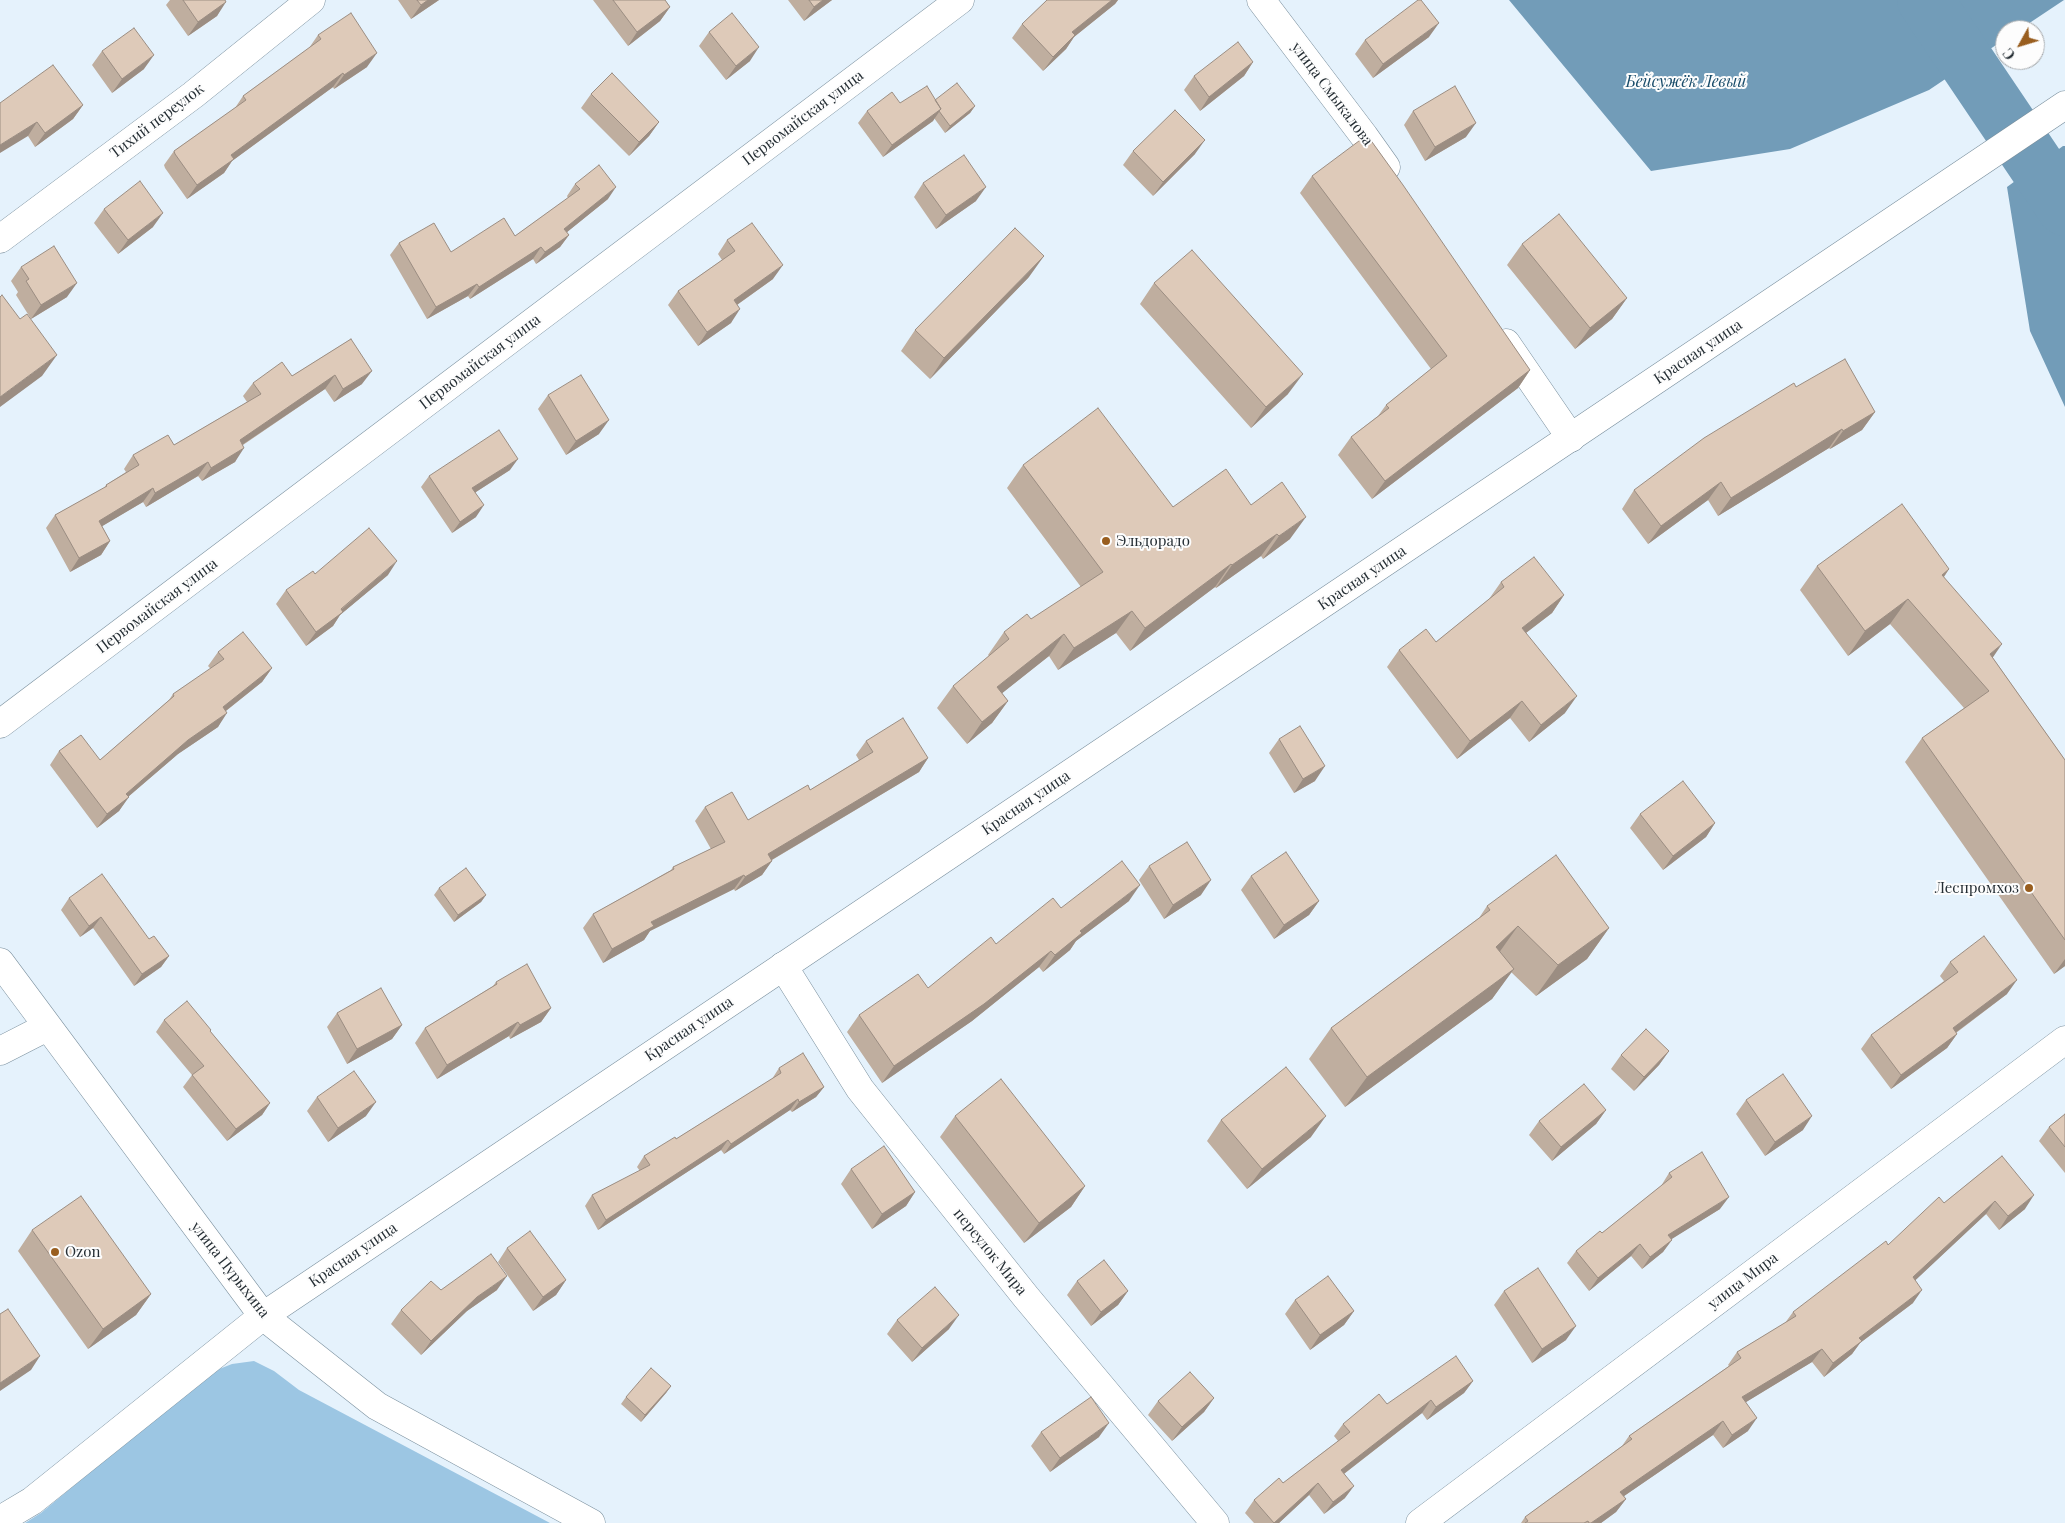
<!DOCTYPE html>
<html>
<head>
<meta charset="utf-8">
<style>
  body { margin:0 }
  #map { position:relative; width:2065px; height:1523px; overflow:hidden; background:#e5f2fc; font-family:"Playfair Display",serif }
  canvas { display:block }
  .north { position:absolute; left:1995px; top:20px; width:50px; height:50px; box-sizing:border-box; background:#fdfdfd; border:1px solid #a7aaad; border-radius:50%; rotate:231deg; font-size:14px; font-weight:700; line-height:20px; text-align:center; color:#252e34 }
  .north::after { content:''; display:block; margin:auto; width:18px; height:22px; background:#995e1f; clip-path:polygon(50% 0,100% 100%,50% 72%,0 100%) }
</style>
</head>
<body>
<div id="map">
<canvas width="2065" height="1523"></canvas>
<div class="north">С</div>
</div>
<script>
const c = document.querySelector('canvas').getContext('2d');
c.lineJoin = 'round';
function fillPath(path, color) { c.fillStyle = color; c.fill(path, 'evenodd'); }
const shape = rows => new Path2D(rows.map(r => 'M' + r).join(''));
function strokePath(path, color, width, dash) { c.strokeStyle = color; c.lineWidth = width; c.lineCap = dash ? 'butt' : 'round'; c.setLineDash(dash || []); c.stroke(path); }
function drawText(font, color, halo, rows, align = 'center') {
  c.font = font + ' "Playfair Display",serif'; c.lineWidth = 4; c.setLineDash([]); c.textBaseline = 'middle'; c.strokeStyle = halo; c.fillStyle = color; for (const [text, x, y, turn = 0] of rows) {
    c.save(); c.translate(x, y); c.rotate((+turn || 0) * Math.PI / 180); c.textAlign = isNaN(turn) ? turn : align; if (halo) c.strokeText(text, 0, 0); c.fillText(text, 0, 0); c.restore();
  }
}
fillPath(shape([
  [254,1361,274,1371,299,1390,550,1523,25,1523,41,1513,209,1373,232,1364]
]), '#9cc6e3');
fillPath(shape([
  [1509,0,2064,0,2019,30,2005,30,2005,39,1929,90,1790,149,1651,171],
  [2063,146,2065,146,2065,407,2030,331,2007,187]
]), '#729cb8');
strokePath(shape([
  [1925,0,2065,208]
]), '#729cb8', 56);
const minor = shape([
  [1261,0,1364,136,1386,167],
  [0,239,193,95,311,0],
  [1506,343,1571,438],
  [0,724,960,0],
  [783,966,860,1089,1026,1297,1215,1523],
  [0,1051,47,1027],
  [0,1520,32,1501,263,1316],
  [1420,1523,2065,1040]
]);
const tertiary = shape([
  [0,962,263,1316,377,1406,591,1523],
  [263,1316,2065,105]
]);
strokePath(minor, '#7b909e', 29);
strokePath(tertiary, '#7b909e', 29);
strokePath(minor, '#fff', 28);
strokePath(tertiary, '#fff', 28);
fillPath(shape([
  [170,0,225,0,217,16,188,36,166,5],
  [398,0,439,0,411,19],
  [593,0,665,0,670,7,660,21,628,46],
  [788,0,832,0,804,21],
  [1047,0,1118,0,1115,4,1074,37,1066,49,1043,71,1012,38,1022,24],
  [709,32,750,61,726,80,699,46],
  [318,35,367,67,334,89,333,87,232,161,224,173,187,199,165,168,164,165,174,151,235,108,243,96,309,48],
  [1429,37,1373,78,1355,54,1365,40],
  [102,51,144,69,112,93,92,65],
  [1253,62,1244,76,1200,111,1184,90,1194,76],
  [591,94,659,122,649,136,629,156,581,108],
  [935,100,975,106,970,113,945,133,934,118,933,121,883,157,858,123,867,111,900,103],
  [0,103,83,105,73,119,35,147,28,136],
  [1413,111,1466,137,1425,161,1404,125],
  [1133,151,1195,154,1153,196,1123,165],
  [1312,176,1530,370,1518,388,1372,499,1338,455,1351,437,1378,416,1386,405,1431,369,1300,193],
  [923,183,976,201,936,229,914,197],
  [575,184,608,199,567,232,569,235,560,247,536,264,533,259,470,299,468,296,427,319,390,255,399,243,451,252,515,236,568,198,567,196],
  [104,209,153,227,118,254,94,223],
  [727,240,773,279,737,305,731,323,698,346,668,305,678,291,722,260,718,254],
  [1522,244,1627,298,1612,319,1575,349,1507,265],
  [21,267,67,297,31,319,16,295,18,292,11,281],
  [1029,277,930,379,901,351,915,330],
  [1154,283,1288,394,1251,428,1140,304],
  [351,339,362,384,334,402,325,389,243,445,235,462,202,481,198,476,146,507,143,502,102,526,110,541,101,555,70,572,46,528,55,515,104,488,106,485,126,472,124,469,133,455,174,445,247,402,243,396,253,383,292,376],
  [1796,387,1875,412,1862,430,1830,449,1829,448,1718,516,1708,500,1648,544,1622,509,1634,490],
  [548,395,599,434,566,455,538,409],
  [1023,465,1173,507,1251,505,1290,539,1263,559,1261,556,1216,588,1215,587,1130,651,1116,633,1058,670,1049,656,1002,693,1008,701,992,723,967,744,937,708,953,686,989,656,988,655,1004,632,1031,619,1081,587,1007,488],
  [510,470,476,492,476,517,452,533,421,487,429,476],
  [1817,566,1949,569,1944,577,1993,658,2065,760,2065,966,2054,974,1905,762,1922,738,1964,708,1890,624,1848,656,1800,590],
  [388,575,340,615,333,626,306,646,276,604,286,590],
  [1501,582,1564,595,1552,613,1526,633,1565,713,1529,742,1510,718,1457,759,1387,667,1399,650,1436,642,1489,599],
  [218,652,272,668,262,682,226,711,218,727,178,754,128,797,119,811,97,828,50,765,59,751,100,760,169,700,173,694,211,669,208,666],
  [1279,739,1315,781,1294,793,1269,753],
  [866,741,928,758,919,772,772,860,762,875,735,891,734,889,650,931,644,940,603,963,583,928,593,914,671,870,673,867,711,849,695,821,705,807,748,820,810,790,859,760,856,755],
  [1640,814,1715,823,1706,837,1663,870,1630,828],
  [1149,866,1201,895,1164,919,1139,880],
  [1251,876,1319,901,1309,915,1274,939,1241,890],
  [439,888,486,895,481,902,454,922,434,895],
  [69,898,149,939,169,956,161,967,134,986,93,928,80,937,61,910],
  [1129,901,1076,941,1070,950,1043,972,1039,967,972,1021,882,1083,847,1032,859,1015,928,988,996,944,1061,908],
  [1487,906,1609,928,1587,959,1536,996,1511,972,1492,999,1345,1107,1309,1059,1331,1028,1479,918],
  [1950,962,2007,994,1956,1033,1957,1034,1947,1048,1891,1089,1861,1049,1871,1035,1944,981,1940,976],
  [496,982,551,1008,541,1022,510,1039,509,1036,437,1079,415,1043,425,1028,493,986],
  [337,1013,402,1025,392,1039,347,1064,327,1027],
  [164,1020,211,1030,210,1031,270,1103,262,1115,227,1141,183,1087,192,1075,156,1032],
  [1669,1051,1659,1065,1634,1091,1611,1069,1621,1055],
  [779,1068,824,1087,816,1097,792,1112,790,1110,724,1154,721,1150,598,1230,585,1206,592,1195,640,1171,637,1167,644,1156,676,1139,772,1079],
  [317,1097,366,1116,328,1142,307,1111],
  [1746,1100,1803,1130,1765,1156,1736,1114],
  [1606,1110,1596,1124,1552,1161,1529,1135,1539,1121],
  [2065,1114,2065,1173,2039,1141,2049,1127],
  [955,1116,1085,1186,1071,1207,1024,1243,940,1137],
  [1221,1120,1311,1137,1247,1189,1207,1141],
  [2002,1156,2025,1209,1999,1230,1986,1214,1915,1280,1913,1303,1860,1343,1852,1354,1824,1377,1812,1362,1746,1402,1748,1431,1723,1448,1713,1435,1624,1496,1626,1499,1616,1512,1601,1523,1521,1523,1525,1517,1622,1446,1629,1436,1729,1366,1728,1365,1737,1352,1785,1323,1793,1312,1888,1245,1944,1203],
  [851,1169,915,1192,906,1206,872,1229,841,1184],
  [1669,1173,1720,1209,1671,1239,1663,1252,1642,1269,1631,1256,1589,1291,1567,1263,1576,1251,1602,1233,1661,1186],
  [32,1230,151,1294,136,1315,88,1349,18,1251],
  [507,1248,566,1280,556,1295,533,1311,498,1262],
  [1077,1281,1128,1291,1118,1305,1091,1326,1067,1295],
  [441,1290,497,1290,467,1311,421,1355,391,1324,401,1310],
  [1504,1291,1566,1340,1532,1363,1494,1305],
  [1295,1300,1354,1311,1344,1325,1310,1350,1285,1314],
  [897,1320,949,1329,912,1362,887,1334],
  [1473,1381,1464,1393,1427,1420,1422,1413,1344,1474,1345,1498,1324,1514,1309,1495,1279,1523,1254,1523,1245,1513,1254,1500,1283,1483,1338,1441,1334,1436,1343,1424,1387,1404],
  [671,1386,666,1393,641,1422,621,1404,626,1397],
  [1214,1398,1204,1412,1172,1441,1148,1415,1158,1401],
  [1041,1432,1099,1437,1050,1472,1031,1446]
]), '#bfae9f');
fillPath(shape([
  [428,0,439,0,411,19,421,5],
  [823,0,832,0,804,21,814,7],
  [1112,0,1118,0,1115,4,1074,37,1066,49,1043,71,1072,32],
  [226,2,217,16,188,36,198,22],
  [670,7,660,21,628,46,637,32],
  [1439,23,1429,37,1373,78,1383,64],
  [759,47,750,61,726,80,736,66],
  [377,53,367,67,334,89,344,75],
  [154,55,144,69,112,93,122,79],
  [1253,62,1244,76,1200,111,1209,97],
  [343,73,333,87,232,161,224,173,187,199,197,185,231,155],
  [83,105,73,119,35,147,45,133],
  [975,106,970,113,945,133,950,126],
  [941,109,933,121,883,157,892,145],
  [37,122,28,136,0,153,0,145],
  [659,122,649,136,629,156,639,142],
  [1476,123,1466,137,1425,161,1435,147],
  [1205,140,1195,154,1153,196,1163,182],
  [616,187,608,199,556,241,564,229],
  [986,187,976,201,936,229,946,215],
  [163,213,153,227,118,254,128,240],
  [569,235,560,247,536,264,545,252],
  [541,247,533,259,470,299,479,287],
  [1044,256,1029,277,930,379,944,358],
  [783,265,773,279,724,314,734,300],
  [77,283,67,297,31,319,41,305],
  [477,284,468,296,427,319,436,307],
  [1627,298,1612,319,1575,349,1590,328],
  [740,309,731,323,698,346,707,332],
  [57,355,42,376,0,407,0,397],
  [1530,370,1518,388,1372,499,1385,481],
  [372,371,362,384,334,402,343,389],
  [1303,374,1288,394,1251,428,1266,407],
  [335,375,325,389,230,453,240,440],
  [1875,412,1862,430,1830,449,1843,431],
  [609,420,599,434,566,455,576,441],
  [1842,429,1829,448,1718,516,1731,498],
  [244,448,235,462,202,481,211,468],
  [518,459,510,470,465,499,472,488],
  [208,462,198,476,146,507,155,493],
  [1721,482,1708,500,1648,544,1661,526],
  [153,488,143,502,89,534,99,521],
  [484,505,476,517,452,533,460,522],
  [1306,517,1290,539,1263,559,1279,536],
  [1277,534,1261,556,1216,588,1232,565],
  [110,541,101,555,70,572,79,558],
  [397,561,388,575,340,615,333,626,306,646,316,632],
  [1231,564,1215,587,1130,651,1145,628],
  [1949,569,1932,594,1942,575],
  [1564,595,1552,613,1510,645,1522,628],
  [1908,599,1890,624,1848,656,1865,631],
  [1132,611,1116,633,1058,670,1074,648],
  [1064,634,1049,656,981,710,997,687],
  [2002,644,1985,669,1990,654],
  [272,668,262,682,213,721,223,707],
  [1577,696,1565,713,1529,742,1541,725],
  [1008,701,992,723,967,744,982,722],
  [1522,701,1510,718,1457,759,1470,741],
  [227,713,218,727,178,754,122,802,129,797,119,811,97,828,107,814,126,794,188,740],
  [928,758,919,772,758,868,768,854],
  [1325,766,1315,781,1294,793,1303,779],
  [1715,823,1706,837,1663,870,1673,856],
  [772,861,762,875,735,891,745,877],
  [744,875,734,889,650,931,644,940,603,963,612,949,651,922],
  [1211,880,1201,895,1164,919,1173,905],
  [1140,885,1129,901,1076,941,1070,950,1043,972,1055,955,1080,931],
  [486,895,481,902,454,922,458,915],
  [1319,901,1309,915,1274,939,1284,925],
  [101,917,93,928,80,937,89,926],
  [1518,926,1496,957,1496,947],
  [1609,928,1587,959,1536,996,1558,965],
  [1051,951,1039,967,972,1021,882,1083,894,1066],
  [169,956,161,967,134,986,142,974],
  [2065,959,2065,966,2054,974],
  [1514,969,1492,999,1345,1107,1367,1077],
  [2017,980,2007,994,1943,1042,1953,1028],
  [551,1008,541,1022,510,1039,520,1025],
  [518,1022,509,1036,437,1079,447,1065],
  [402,1025,392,1039,347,1064,357,1049],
  [1957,1034,1947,1048,1891,1089,1901,1075],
  [1669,1051,1659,1065,1634,1091,1644,1077],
  [824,1087,816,1097,792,1112,799,1102],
  [798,1099,790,1110,724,1154,731,1144],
  [376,1102,366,1116,328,1142,338,1128],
  [270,1103,262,1115,227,1141,236,1129],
  [1606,1110,1596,1124,1552,1161,1561,1147],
  [1326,1116,1311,1137,1247,1189,1262,1169],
  [1812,1116,1803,1130,1765,1156,1775,1142],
  [728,1140,721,1150,598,1230,606,1220],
  [1085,1186,1071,1207,1024,1243,1039,1223],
  [915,1192,906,1206,872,1229,882,1214],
  [2034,1195,2025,1209,1999,1230,2008,1216],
  [1729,1197,1720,1209,1659,1247,1668,1235],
  [1995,1201,1986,1214,1904,1291,1913,1277],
  [1672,1240,1663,1252,1642,1269,1650,1257],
  [1640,1244,1631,1256,1589,1291,1598,1278],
  [507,1276,497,1290,467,1311,421,1355,431,1341,477,1297],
  [566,1280,556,1295,533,1311,543,1297],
  [1922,1290,1913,1303,1860,1343,1852,1354,1824,1377,1833,1363,1859,1338],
  [1128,1291,1118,1305,1091,1326,1101,1312],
  [151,1294,136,1315,88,1349,103,1329],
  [1354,1311,1344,1325,1310,1350,1320,1335],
  [959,1315,949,1329,912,1362,922,1348],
  [1576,1326,1566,1340,1532,1363,1542,1349],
  [1822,1349,1812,1362,1733,1410,1742,1397],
  [40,1356,31,1370,0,1391,0,1383],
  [1473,1381,1464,1393,1427,1420,1436,1407],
  [671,1386,666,1393,641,1422,645,1415],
  [1214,1398,1204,1412,1172,1441,1182,1427],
  [1431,1400,1422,1413,1332,1483,1341,1470],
  [1757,1418,1748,1431,1723,1448,1732,1435],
  [1723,1421,1713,1435,1611,1505,1620,1492],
  [1109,1423,1099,1437,1050,1472,1060,1458],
  [1318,1483,1309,1495,1279,1523,1274,1523],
  [1354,1486,1345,1498,1324,1514,1333,1502],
  [1626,1499,1616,1512,1601,1523,1591,1523]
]), '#9b8d82');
const building = shape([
  [183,0,225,0,226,2,198,22,183,0],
  [417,0,428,0,421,5,417,0],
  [613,0,665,0,670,7,637,32,613,0],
  [809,0,823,0,814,7,809,0],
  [1047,0,1112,0,1072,32,1075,35,1053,57,1022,24,1047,0],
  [1418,0,1421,0,1439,23,1383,64,1365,40,1418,0],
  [351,13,377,53,344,75,343,73,231,155,234,159,197,185,175,154,174,151,246,100,243,96,321,39,318,35,351,13],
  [732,13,759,47,736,66,709,32,732,13],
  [134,28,154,55,122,79,102,51,134,28],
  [1238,42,1253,62,1209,97,1194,76,1238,42],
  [53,65,83,105,45,133,37,122,0,145,0,103,53,65],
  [612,73,659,122,639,142,591,94,612,73],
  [957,83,975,106,950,126,939,111,941,109,935,100,957,83],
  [927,86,941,109,892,145,867,111,892,92,900,103,927,86],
  [1455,86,1476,123,1435,147,1413,111,1455,86],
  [1175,110,1205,140,1163,182,1133,151,1175,110],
  [1367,135,1403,185,1530,370,1385,481,1351,437,1389,408,1386,405,1447,356,1312,176,1367,135],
  [964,155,986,187,946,215,923,183,964,155],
  [599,165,616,187,564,229,569,235,545,252,541,247,479,287,477,284,436,307,399,243,434,223,451,252,504,218,515,236,580,189,575,184,599,165],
  [140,181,163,213,128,240,104,209,140,181],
  [1559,214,1627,298,1590,328,1522,244,1559,214],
  [752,223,783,265,734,300,740,309,707,332,678,291,735,251,727,240,752,223],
  [1015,228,1044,256,944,358,915,330,1015,228],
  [54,246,77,283,41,305,26,281,29,279,21,267,54,246],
  [1192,250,1303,374,1266,407,1154,283,1192,250],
  [2,295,20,319,27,314,57,355,0,397,0,297,2,295],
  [351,339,372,371,343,389,335,375,240,440,244,448,211,468,208,462,155,493,153,488,99,521,110,541,79,558,55,515,107,486,106,485,139,465,133,455,168,435,174,445,261,394,253,383,282,362,292,376,351,339],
  [1845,359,1875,412,1843,431,1842,429,1731,498,1721,482,1661,526,1634,490,1704,438,1794,383,1796,387,1845,359],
  [581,375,609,420,576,441,548,395,581,375],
  [1098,408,1173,507,1226,469,1251,505,1282,482,1306,517,1279,536,1277,534,1232,565,1231,564,1145,628,1132,611,1074,648,1064,634,997,687,1008,701,982,722,953,686,1009,639,1004,632,1027,614,1031,619,1103,572,1023,465,1098,408],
  [499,430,518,459,472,488,484,505,460,522,429,476,499,430],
  [1902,504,1949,569,1942,575,2002,644,1990,654,2065,760,2065,940,1922,738,1989,691,1908,599,1865,631,1817,566,1902,504],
  [369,528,397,561,341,609,343,612,316,632,286,590,313,571,315,574,369,528],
  [1534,557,1564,595,1522,628,1577,696,1541,725,1522,701,1470,741,1399,650,1426,629,1436,642,1504,587,1501,582,1534,557],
  [243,632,272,668,223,707,227,713,188,740,126,794,129,797,107,814,59,751,81,735,100,760,174,696,173,694,224,659,218,652,243,632],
  [903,718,928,758,768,854,772,861,745,877,744,875,651,922,654,926,612,949,593,914,674,869,673,867,725,842,705,807,732,792,748,820,808,785,810,790,873,752,866,741,903,718],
  [1300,726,1325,766,1303,779,1279,739,1300,726],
  [1683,781,1715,823,1673,856,1640,814,1683,781],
  [1187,842,1211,880,1173,905,1149,866,1187,842],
  [1286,852,1319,901,1284,925,1251,876,1286,852],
  [1556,855,1609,928,1558,965,1518,926,1496,947,1514,969,1367,1077,1331,1028,1490,910,1487,906,1556,855],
  [1122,861,1140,885,1080,931,1082,933,1055,955,1051,951,984,1004,894,1066,859,1015,918,974,928,988,991,937,996,944,1053,898,1061,908,1122,861],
  [466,868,486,895,458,915,439,888,466,868],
  [102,874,149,939,154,936,169,956,142,974,101,917,89,926,69,898,102,874],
  [1984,936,2017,980,1953,1028,1957,1034,1901,1075,1871,1035,1958,972,1950,962,1984,936],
  [527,964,551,1008,520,1025,518,1022,447,1065,425,1028,497,984,496,982,527,964],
  [381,988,402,1025,357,1049,337,1013,381,988],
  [187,1001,211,1030,210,1031,270,1103,236,1129,192,1075,204,1066,164,1020,187,1001],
  [1646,1029,1669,1051,1644,1077,1621,1055,1646,1029],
  [803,1053,824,1087,799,1102,798,1099,731,1144,728,1140,606,1220,592,1195,650,1165,644,1156,675,1137,676,1139,781,1073,779,1068,803,1053],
  [1286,1067,1326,1116,1262,1169,1221,1120,1286,1067],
  [354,1071,376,1102,338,1128,317,1097,354,1071],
  [1783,1074,1812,1116,1775,1142,1746,1100,1783,1074],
  [1001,1079,1085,1186,1039,1223,955,1116,1001,1079],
  [1584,1084,1606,1110,1561,1147,1539,1121,1584,1084],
  [2065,1114,2065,1147,2049,1127,2065,1114],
  [884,1146,915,1192,882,1214,851,1169,884,1146],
  [1702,1152,1729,1197,1668,1235,1672,1240,1650,1257,1640,1244,1598,1278,1576,1251,1600,1231,1602,1233,1672,1177,1669,1173,1702,1152],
  [2002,1156,2034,1195,2008,1216,1995,1201,1913,1277,1922,1290,1859,1338,1862,1341,1833,1363,1822,1349,1742,1397,1757,1418,1732,1435,1723,1421,1620,1492,1626,1499,1591,1523,1589,1523,1588,1521,1584,1523,1525,1523,1528,1521,1525,1517,1632,1439,1629,1436,1741,1358,1737,1352,1796,1316,1793,1312,1886,1241,1888,1245,1939,1197,1944,1203,2002,1156],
  [81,1196,151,1294,103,1329,32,1230,81,1196],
  [530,1231,566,1280,543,1297,507,1248,530,1231],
  [491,1254,507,1276,477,1297,431,1341,401,1310,431,1281,441,1290,491,1254],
  [1104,1260,1128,1291,1101,1312,1077,1281,1104,1260],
  [1538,1268,1576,1326,1542,1349,1504,1291,1538,1268],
  [1328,1276,1354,1311,1320,1335,1295,1300,1328,1276],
  [935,1287,959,1315,922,1348,897,1320,935,1287],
  [8,1309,40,1356,0,1383,0,1314,8,1309],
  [1456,1356,1473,1381,1436,1407,1431,1400,1341,1470,1354,1486,1333,1502,1318,1483,1274,1523,1254,1500,1279,1478,1283,1483,1350,1432,1343,1424,1379,1394,1387,1404,1456,1356],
  [651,1368,671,1386,645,1415,626,1397,651,1368],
  [1190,1372,1214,1398,1182,1427,1158,1401,1190,1372],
  [1091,1397,1109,1423,1060,1458,1041,1432,1091,1397]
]);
fillPath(building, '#decab9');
strokePath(building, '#9b8d82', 1);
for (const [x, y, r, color] of [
  [1106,541,5,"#995e1f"],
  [2029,888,5,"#995e1f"],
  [55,1252,5,"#995e1f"]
]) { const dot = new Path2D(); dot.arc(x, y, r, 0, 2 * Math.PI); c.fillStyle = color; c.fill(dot); strokePath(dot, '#fdfdfd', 2); }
drawText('15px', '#252e34', '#fdfdfd', [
  ["улица Смыкалова",1332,94,53],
  ["Первомайская улица",803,118,-37],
  ["Тихий переулок",157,121,-37],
  ["Красная улица",1698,352,-34],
  ["Первомайская улица",480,362,-37],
  ["Красная улица",1362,578,-34],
  ["Первомайская улица",157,606,-37],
  ["Красная улица",1026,803,-34],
  ["Красная улица",689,1029,-34],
  ["переулок Мира",990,1252,51],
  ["Красная улица",353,1255,-34],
  ["улица Пурыхина",230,1270,52],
  ["улица Мира",1743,1281,-37]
]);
drawText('15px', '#252e34', '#fdfdfd', [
  ["Эльдорадо",1116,541],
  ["Леспромхоз",2019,888,"right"],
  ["Ozon",65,1252]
], 'left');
drawText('italic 16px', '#184c6a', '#fdfdfd', [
  ["Бейсужёк Левый",1686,82]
]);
</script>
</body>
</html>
